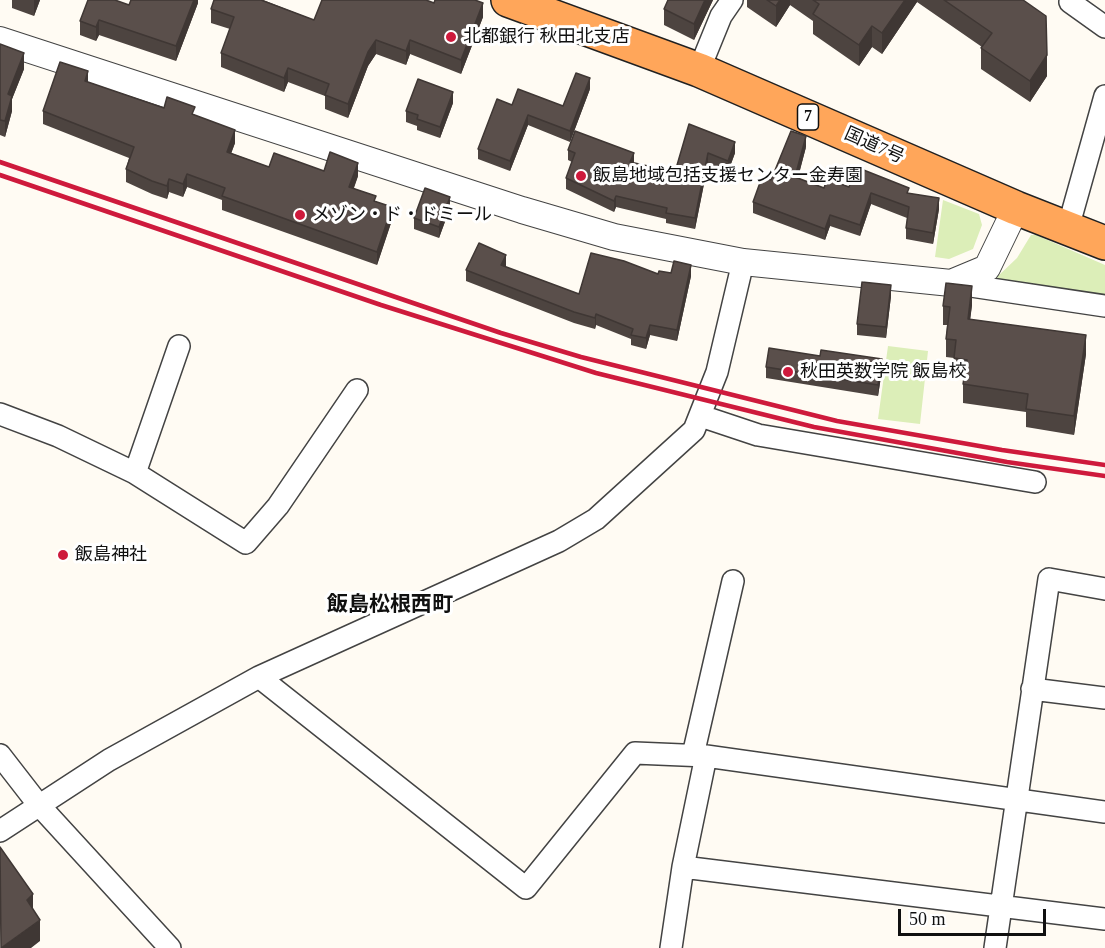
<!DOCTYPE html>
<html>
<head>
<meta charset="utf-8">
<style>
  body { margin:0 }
  #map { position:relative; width:1105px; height:948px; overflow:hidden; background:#fffbf3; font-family:"Times New Roman",serif }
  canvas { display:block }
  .scale { position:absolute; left:898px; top:909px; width:148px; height:27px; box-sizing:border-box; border:3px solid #101010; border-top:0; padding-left:8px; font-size:18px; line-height:21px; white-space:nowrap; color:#101010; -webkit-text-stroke:4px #fff; paint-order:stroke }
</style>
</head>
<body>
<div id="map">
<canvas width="1105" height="948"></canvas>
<div class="scale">50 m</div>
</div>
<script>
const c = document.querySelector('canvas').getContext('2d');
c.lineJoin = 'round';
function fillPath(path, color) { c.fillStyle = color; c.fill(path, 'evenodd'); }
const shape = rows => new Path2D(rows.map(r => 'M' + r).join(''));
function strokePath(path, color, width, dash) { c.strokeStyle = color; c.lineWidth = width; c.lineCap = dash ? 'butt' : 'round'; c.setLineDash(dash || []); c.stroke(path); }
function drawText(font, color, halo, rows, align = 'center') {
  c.font = font + ' "Times New Roman","Noto Sans JP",serif'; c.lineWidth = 6; c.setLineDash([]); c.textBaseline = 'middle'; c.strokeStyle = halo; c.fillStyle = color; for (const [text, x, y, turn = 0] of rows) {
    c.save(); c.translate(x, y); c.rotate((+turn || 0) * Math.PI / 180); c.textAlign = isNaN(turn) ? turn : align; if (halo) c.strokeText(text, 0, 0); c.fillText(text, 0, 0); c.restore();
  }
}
fillPath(shape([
  [943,200,979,214,982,225,973,249,949,259,935,257],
  [1031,235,1036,235,1105,265,1105,295,998,281,997,277,1017,258],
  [888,346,928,351,920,424,878,419]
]), '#dceeb8');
const minor = shape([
  [1071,0,1070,2,1105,27],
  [699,70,721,16,732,0],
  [1068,228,1105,96],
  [951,283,1105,306],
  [0,414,58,436,135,473,246,543,278,506,357,390],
  [701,416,758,435,1035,482],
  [135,473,179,346],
  [259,677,526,888,635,753,706,756],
  [1032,689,1105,698],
  [0,755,38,804,170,948],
  [693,755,733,581],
  [0,831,109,760,259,677,559,541,596,519,694,430,717,372,743,262],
  [683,867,1105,919],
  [671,948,683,867,706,756,1105,812],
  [995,948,1049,579,1105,589]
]);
const tertiary = shape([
  [0,40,522,210,614,237,743,262,951,283,987,268,1016,208]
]);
const trunk = shape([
  [508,0,699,70,1016,208,1105,243]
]);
strokePath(minor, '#434343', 24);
strokePath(tertiary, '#434343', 28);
strokePath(trunk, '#212121', 36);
strokePath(minor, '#fff', 21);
strokePath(tertiary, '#fff', 26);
strokePath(trunk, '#ffa65a', 33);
strokePath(shape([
  [0,162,501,333,581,357,837,421,1002,450,1105,465],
  [0,175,381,305,596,373,814,427,1007,462,1105,476]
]), '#ce1a3c', 4.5);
fillPath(shape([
  [12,0,40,0,34,16,12,8],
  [198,0,198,3,176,61,99,35,96,41,80,35,80,21,129,5],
  [263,0,314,20,434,3,483,17,461,74,410,54,406,65,376,54,368,66,348,118,325,109,325,96,288,82,284,92,221,67,221,53,230,29,211,23,211,9],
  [668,0,713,0,694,40,664,25,664,9],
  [747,0,1023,0,1047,76,1030,102,981,69,981,48,982,47,917,2,882,54,872,47,859,66,813,34,813,21,790,5,776,27,747,7],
  [0,44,24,69,12,99,12,111,5,137,0,135],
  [88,82,164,108,195,115,235,143,231,153,269,167,324,171,358,176,354,188,376,202,392,220,377,265,222,210,222,200,187,187,183,197,169,192,167,199,152,194,126,182,126,169,129,158,43,124,43,111],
  [590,89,570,142,528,125,510,171,478,159,478,149,512,105,563,106],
  [453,103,440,138,417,130,417,126,406,122,406,111],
  [689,124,735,153,728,172,708,164,695,229,666,223,666,219,616,207,614,212,566,189,566,178,572,162,568,160,568,150,675,172],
  [806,147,798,178,824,188,849,187,909,193,939,209,933,244,906,239,906,228,907,218,871,204,860,236,830,226,825,240,753,213,753,202,771,180],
  [450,208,439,238,414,229,414,218],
  [505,267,579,294,658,274,671,273,691,276,677,341,650,335,646,349,631,345,631,339,596,325,595,329,574,323,466,281,466,270],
  [891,296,886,338,857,335,857,324],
  [972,305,970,319,1086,354,1074,435,1026,427,1026,412,963,403,963,384,964,378,954,377,954,358,946,357,946,339,947,325,943,325,943,306],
  [766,367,882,370,878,396,766,378]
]), '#4d4440');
fillPath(shape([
  [34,0,40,0,34,16],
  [194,0,198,0,198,3,176,61,176,46],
  [705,0,713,0,694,40,694,24],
  [780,0,790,0,790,5,776,27,776,6],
  [905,0,917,0,917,2,882,54,882,33],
  [483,3,483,17,461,74,461,60],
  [99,20,99,35,96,41,96,27],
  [872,26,872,47,859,66,859,45],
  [376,40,376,54,368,66,348,118,348,104,368,52],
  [410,40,410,54,406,65,406,51],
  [24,53,24,69,12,99,12,111,5,137,5,121,8,94],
  [1047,55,1047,76,1030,102,1030,81],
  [288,68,288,82,284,92,284,78],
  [88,71,88,84,85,81],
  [590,78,590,89,570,142,570,131],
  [453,92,453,103,440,138,440,127],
  [528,115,528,125,510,171,510,161],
  [235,130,235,143,227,165,227,152],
  [806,136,806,147,795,188,795,177],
  [735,142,735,153,728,172,728,161],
  [634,153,634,164,630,162],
  [708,153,708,164,695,229,695,218],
  [358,163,358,176,349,200,349,187],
  [187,174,187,187,183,197,183,184],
  [169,179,169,192,167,199,167,186],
  [871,193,871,204,860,236,860,225],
  [616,196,616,207,614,212,614,201],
  [450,197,450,208,439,238,439,227],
  [939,198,939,209,933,244,933,233],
  [392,207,392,220,377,265,377,252],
  [830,215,830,226,825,240,825,229],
  [506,255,506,266,501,276,501,265],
  [691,265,691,276,677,341,677,330],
  [891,285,891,296,886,338,886,327],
  [972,286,972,305,968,338,968,319],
  [596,314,596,325,595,329,595,318],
  [650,325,650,335,646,349,646,338],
  [1086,335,1086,354,1074,435,1074,416],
  [882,359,882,370,878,396,878,385],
  [33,894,33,915,27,900],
  [40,920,40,941,31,948,1,948]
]), '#3f3734');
const building = shape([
  [88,0,115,0,129,5,131,0,194,0,176,46,99,20,96,27,80,21,88,0],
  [214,0,261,0,314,20,322,0,426,0,434,3,435,0,475,0,483,3,461,60,410,40,406,51,376,40,368,52,348,104,325,95,329,84,288,68,284,78,221,53,234,17,211,9,214,0],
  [668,0,705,0,694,24,664,9,668,0],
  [767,0,780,0,776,6,767,0],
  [813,0,905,0,882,33,872,26,859,45,813,14,819,4,813,0],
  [944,0,1023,0,1046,16,1047,55,1030,81,981,48,992,33,944,0],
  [0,44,24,53,8,94,12,96,5,121,0,120,0,44],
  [60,62,88,71,85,81,164,108,167,97,195,107,192,114,235,130,227,152,269,167,274,153,324,171,330,152,358,163,349,187,376,196,374,201,392,207,377,252,222,196,225,188,187,174,183,184,169,179,167,186,152,181,126,169,134,147,43,111,60,62],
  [576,73,590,78,570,131,528,115,510,161,478,149,497,99,512,105,518,89,563,106,576,73],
  [418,79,453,92,440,127,417,119,418,115,406,111,418,79],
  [689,124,735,142,728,161,708,153,695,218,666,213,667,208,616,196,614,201,566,178,575,153,568,150,575,131,634,153,630,162,675,172,689,124],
  [791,131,806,136,795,177,824,188,827,179,849,187,856,167,909,188,907,193,939,198,933,233,906,228,909,207,871,193,860,225,830,215,825,229,753,202,762,177,771,180,791,131],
  [425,188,450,197,439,227,414,218,425,188],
  [479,243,506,255,501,265,579,294,591,253,624,261,658,274,659,271,671,273,674,261,691,265,677,330,650,325,646,338,631,335,633,329,596,314,595,318,574,312,466,270,479,243],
  [862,282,891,285,886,327,857,324,862,282],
  [946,283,972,286,968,319,1086,335,1074,416,1026,409,1028,394,963,384,967,360,954,358,956,340,946,339,950,307,943,306,946,283],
  [769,348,820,356,821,350,882,359,878,385,766,367,769,348],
  [0,847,33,894,27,900,40,920,1,948,0,847]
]);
fillPath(building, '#5a4f4b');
strokePath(building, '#3f3734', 1.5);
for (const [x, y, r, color] of [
  [451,37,6,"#ce1a3c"],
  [581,176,6,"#ce1a3c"],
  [300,215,6,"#ce1a3c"],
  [788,372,6,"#ce1a3c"],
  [63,555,6,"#ce1a3c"]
]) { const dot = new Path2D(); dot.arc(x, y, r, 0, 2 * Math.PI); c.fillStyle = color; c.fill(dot); strokePath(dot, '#fff', 2); }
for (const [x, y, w] of [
  [808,117,21]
]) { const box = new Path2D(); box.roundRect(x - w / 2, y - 13, w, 26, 4.5); c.fillStyle = '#fff'; c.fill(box); strokePath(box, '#101010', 1.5); }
drawText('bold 16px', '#101010', null, [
  ["7",808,117]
]);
drawText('18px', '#101010', '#fff', [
  ["北都銀行 秋田北支店",463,37],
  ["飯島地域包括支援センター金寿園",593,176],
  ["メゾン・ド・ドミール",312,215],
  ["秋田英数学院 飯島校",800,372],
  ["飯島神社",75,555]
], 'left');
drawText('18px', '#101010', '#fff', [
  ["国道7号",874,146,24]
]);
drawText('bold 21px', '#101010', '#fff', [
  ["飯島松根西町",390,606]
]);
</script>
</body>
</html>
